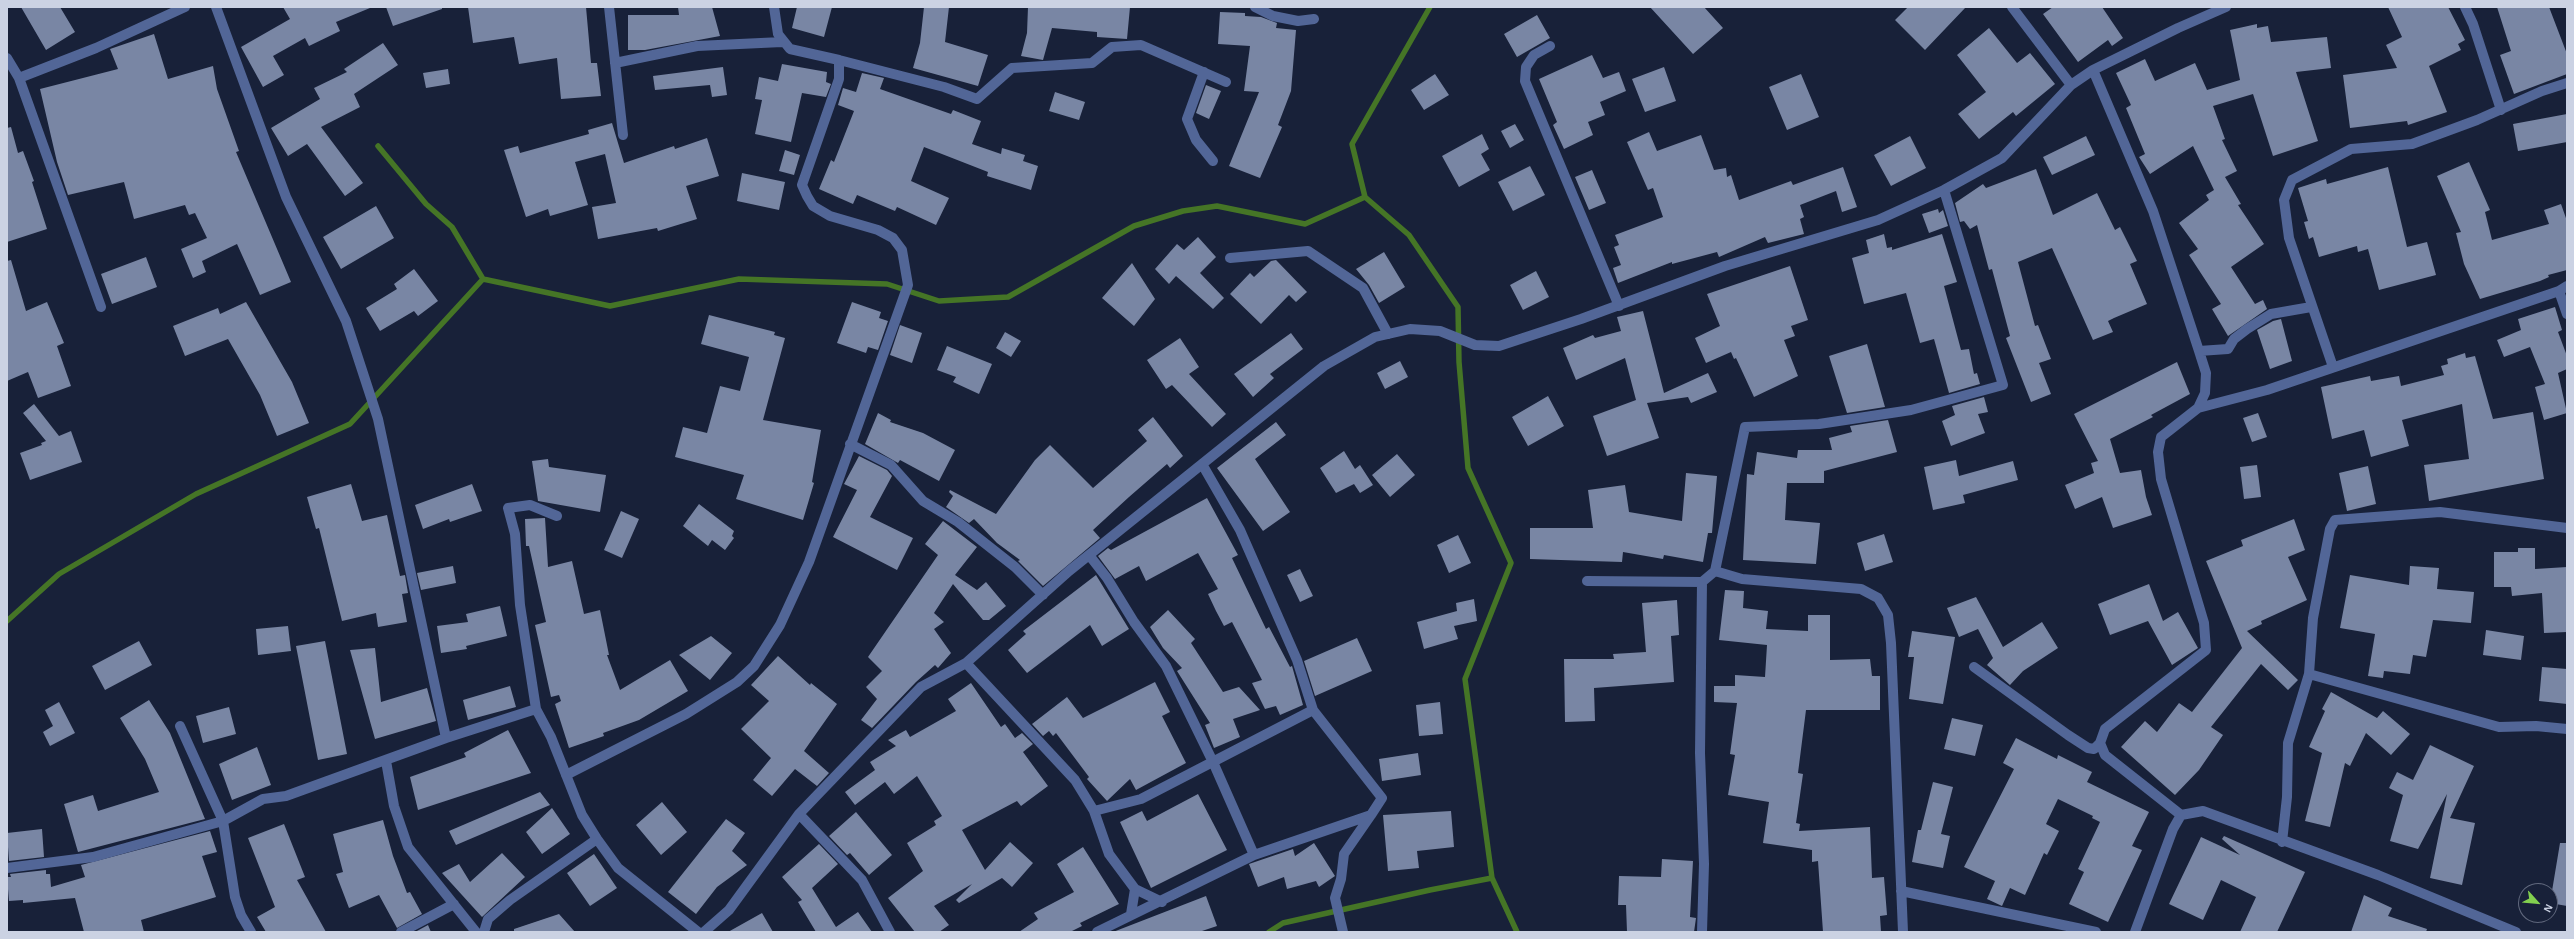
<!DOCTYPE html>
<html>
<head>
<meta charset="utf-8">
<style>
  body { margin:0 }
  #map { position:relative; width:2574px; height:939px; overflow:hidden; background:#182139; font-family:"Alegreya Sans",sans-serif }
  canvas { display:block }
  .frame { position:absolute; inset:0; border:8px solid #cbd2e3; pointer-events:none }
  .north { position:absolute; left:2518px; top:883px; width:40px; height:40px; box-sizing:border-box; background:#182139; border:1px solid #60687d; border-radius:50%; rotate:117deg; font-size:11px; font-weight:700; line-height:16px; text-align:center; color:#cbd2e3 }
  .north::after { content:''; display:block; margin:auto; width:14px; height:18px; background:#82d04f; clip-path:polygon(50% 0,100% 100%,50% 72%,0 100%) }
</style>
</head>
<body>
<div id="map">
<canvas width="2574" height="939"></canvas>
<div class="frame"></div>
<div class="north">N</div>
</div>
<script>
const c = document.querySelector('canvas').getContext('2d');
c.lineJoin = 'round';
const shape = rows => new Path2D(rows.map(r => 'M' + r).join(''));
function strokePath(path, color, width, dash) { c.strokeStyle = color; c.lineWidth = width; c.lineCap = dash ? 'butt' : 'round'; c.setLineDash(dash || []); c.stroke(path); }
function fillPath(path, color) { c.fillStyle = color; c.fill(path, 'evenodd'); }
strokePath(shape([
  [1430,7,1352,144,1365,197,1409,235,1458,307,1459,362,1468,468,1511,563,1465,679,1492,878,1517,932],
  [378,146,426,204,452,227,483,279,610,306,739,279,887,284,939,301,1008,297,1134,226,1183,211,1217,206,1305,224,1365,197],
  [7,621,59,574,196,494,350,424,483,279],
  [1269,932,1283,923,1430,890,1492,878]
]), '#457526', 5.5);
fillPath(shape([
  [21,7,60,7,75,32,46,50],
  [283,7,370,7,370,8,336,22,340,31,309,46,305,38,273,56,284,75,263,87,241,47,290,19],
  [386,7,442,7,442,9,393,26],
  [468,7,586,7,591,63,597,63,601,96,561,99,557,58,519,64,514,37,473,43],
  [678,7,712,7,720,36,645,50,628,50,628,15,679,15],
  [797,7,832,7,824,37,792,28],
  [924,7,949,7,945,42,988,55,978,86,913,68,920,43],
  [1028,7,1130,7,1127,39,1097,37,1097,32,1052,28,1043,60,1021,56,1027,33],
  [1650,7,1704,7,1723,28,1693,54],
  [1908,7,1966,7,1925,50,1895,20],
  [2053,7,2102,7,2123,38,2112,46,2108,40,2078,62,2043,14],
  [2388,7,2448,7,2465,40,2458,44,2461,50,2429,66,2447,112,2408,125,2407,121,2350,128,2343,75,2397,68,2386,45,2402,37],
  [2497,7,2549,7,2567,54,2567,74,2514,94,2500,55,2511,51],
  [1220,12,1245,13,1245,16,1261,17,1277,23,1276,28,1296,30,1291,91,1278,125,1282,127,1260,178,1229,166,1259,92,1244,91,1250,46,1218,44],
  [1537,15,1550,38,1517,57,1504,34],
  [2257,24,2257,28,2268,26,2271,42,2327,37,2331,68,2296,72,2318,141,2273,156,2253,94,2213,106,2225,139,2222,140,2237,171,2225,177,2241,204,2238,205,2264,244,2231,267,2255,304,2263,300,2267,309,2228,336,2212,309,2221,304,2189,255,2198,249,2179,223,2209,200,2206,195,2214,190,2193,146,2150,174,2139,157,2145,154,2126,108,2131,105,2116,73,2145,59,2155,81,2195,63,2207,90,2240,80,2230,30],
  [1989,28,2017,63,2030,53,2055,84,2016,116,2013,112,1979,139,1958,114,1986,92,1957,55],
  [154,34,168,79,213,66,217,89,239,151,236,152,291,282,260,295,237,244,202,261,206,272,193,278,181,249,207,238,195,213,189,215,185,205,134,219,124,182,68,195,57,162,40,89,118,69,110,49],
  [383,43,398,65,354,94,360,107,321,127,363,183,345,196,307,144,288,156,271,128,320,99,314,88,347,72,344,69],
  [1592,55,1603,78,1619,72,1626,91,1600,102,1605,115,1588,122,1593,135,1564,149,1553,125,1557,122,1539,79],
  [782,64,827,72,826,82,831,84,826,97,802,93,791,142,755,134,762,100,755,99,759,77,778,81],
  [723,67,727,95,712,97,710,85,655,90,653,76],
  [1664,67,1676,101,1645,112,1632,79],
  [448,69,450,84,426,88,423,73],
  [862,73,884,78,880,89,951,114,953,110,981,121,972,144,1001,154,1002,148,1025,155,1023,161,1038,166,1031,190,987,176,988,172,924,147,911,181,949,198,936,225,897,207,895,211,857,195,853,204,819,189,831,160,834,162,854,111,838,105,843,88,856,92],
  [1435,74,1449,95,1424,110,1411,90],
  [1801,74,1819,117,1787,130,1769,87],
  [1206,85,1221,91,1209,119,1196,113],
  [1055,92,1085,102,1079,120,1049,111],
  [2567,114,2567,142,2518,151,2513,124],
  [612,123,624,163,674,146,675,149,707,138,719,176,686,186,697,219,658,231,657,228,598,239,592,207,616,203,605,154,575,162,588,205,550,216,548,209,526,217,504,150,518,146,520,153,589,134,588,130],
  [1515,124,1524,140,1510,148,1501,131],
  [11,127,18,153,23,151,34,181,32,182,47,229,7,242,7,128],
  [1649,132,1657,151,1701,135,1714,170,1726,168,1727,177,1731,175,1739,200,1791,181,1793,185,1843,167,1857,207,1842,212,1836,191,1800,205,1804,217,1800,219,1804,234,1768,243,1765,237,1719,257,1717,252,1672,264,1672,262,1618,283,1613,268,1621,265,1614,247,1619,245,1615,235,1663,217,1653,188,1648,190,1627,142],
  [1482,134,1489,149,1481,154,1490,170,1459,187,1442,156],
  [1910,136,1926,168,1891,186,1874,155],
  [2086,136,2095,155,2052,175,2043,157],
  [785,150,800,155,794,175,779,171],
  [2469,162,2490,210,2485,212,2492,240,2549,224,2544,210,2561,204,2567,221,2567,270,2548,275,2549,277,2540,281,2480,299,2464,264,2456,233,2461,232,2437,176],
  [1530,166,1545,195,1513,211,1498,182],
  [2388,167,2407,247,2427,242,2436,275,2379,290,2368,249,2358,252,2357,246,2319,257,2313,237,2309,239,2304,222,2308,221,2298,188,2326,179,2327,184],
  [2036,169,2053,215,2097,193,2115,230,2120,227,2137,261,2130,264,2147,304,2114,318,2108,321,2113,332,2093,340,2052,248,2018,262,2035,326,2038,325,2051,359,2039,363,2051,394,2031,402,2006,338,2010,336,1992,269,1989,270,1977,225,1970,229,1964,221,1960,222,1955,203,1983,184,1986,188],
  [1592,170,1606,203,1589,210,1575,177],
  [742,173,785,182,779,210,737,201],
  [376,206,394,238,341,269,323,237],
  [1938,209,1939,213,1943,210,1948,226,1929,233,1922,214],
  [1884,234,1887,248,1892,247,1892,250,1942,234,1957,282,1944,286,1961,350,1969,349,1974,374,1977,373,1980,384,1949,393,1934,339,1920,343,1906,293,1864,304,1852,258,1869,253,1866,240],
  [1198,237,1216,257,1200,273,1224,298,1213,309,1176,276,1169,284,1155,269,1177,244,1184,250],
  [1384,252,1405,287,1379,303,1369,285,1356,269],
  [146,257,157,287,112,304,101,274],
  [11,260,26,311,47,302,64,343,57,346,71,386,38,398,28,372,7,381,7,261],
  [1276,260,1307,292,1296,302,1289,295,1261,324,1230,294,1250,273,1254,277,1271,261],
  [1132,263,1155,299,1134,326,1102,298],
  [1790,266,1808,320,1791,326,1795,336,1784,340,1798,376,1754,397,1736,358,1734,359,1731,352,1706,363,1695,338,1720,326,1707,294],
  [414,269,438,301,418,316,414,311,380,331,366,308,397,289,394,284],
  [1536,271,1549,297,1523,310,1510,285],
  [246,302,292,382,309,423,277,436,260,395,228,339,185,356,173,326,218,308,220,314],
  [852,302,881,312,879,318,888,321,878,350,868,347,866,353,837,343],
  [2555,307,2562,330,2558,332,2567,356,2567,369,2558,373,2567,413,2544,420,2535,387,2545,384,2530,347,2504,357,2497,340,2521,330,2518,319],
  [1643,311,1664,393,1708,373,1717,392,1691,403,1688,397,1647,403,1659,438,1607,456,1593,416,1636,400,1625,358,1576,380,1563,348,1593,335,1595,338,1621,331,1617,317],
  [709,315,775,332,774,335,785,338,763,420,821,430,812,482,814,483,803,520,736,499,744,475,675,457,683,427,707,433,720,386,740,391,749,357,701,344],
  [2281,319,2292,361,2270,369,2257,330,2273,321],
  [900,325,922,333,912,363,890,355],
  [1005,332,1021,341,1011,357,996,348],
  [1291,333,1303,349,1270,374,1274,378,1253,397,1234,374],
  [1180,338,1199,367,1189,374,1226,414,1212,427,1172,385,1166,389,1147,360],
  [1867,344,1885,407,1847,413,1829,356],
  [947,346,992,364,979,394,953,382,956,377,937,370],
  [2465,353,2466,358,2475,356,2493,419,2533,412,2544,479,2429,501,2424,465,2469,459,2462,404,2402,420,2409,446,2371,457,2364,430,2332,439,2321,387,2370,376,2371,381,2399,376,2401,386,2444,375,2441,366,2448,364,2447,359],
  [1400,361,1408,377,1385,389,1377,373],
  [2177,362,2190,394,2151,415,2153,417,2110,439,2120,473,2141,470,2146,497,2152,515,2113,528,2102,497,2075,509,2065,485,2094,473,2091,463,2098,461,2074,414],
  [1548,396,1564,426,1528,446,1512,417],
  [1984,397,1988,412,1978,414,1985,433,1951,446,1942,421,1955,415,1952,406],
  [34,404,59,436,71,431,82,462,30,480,20,453,42,445,41,443,46,441,23,413],
  [878,413,891,420,890,422,923,433,955,450,939,481,900,460,898,463,865,444],
  [2258,413,2267,437,2252,442,2243,418],
  [1153,417,1183,456,1170,468,1167,464,1129,497,1093,530,1100,538,1043,586,1018,561,1020,560,997,543,974,519,969,523,946,507,953,496,949,492,950,490,996,514,1035,460,1050,445,1093,488,1147,441,1138,430],
  [1888,420,1897,452,1824,471,1824,483,1787,483,1785,520,1820,523,1816,564,1743,560,1747,474,1754,475,1757,452,1797,458,1798,450,1832,450,1829,438,1852,432,1850,426],
  [1276,422,1286,435,1255,459,1290,512,1263,531,1217,468],
  [1344,451,1355,469,1360,465,1373,485,1360,493,1354,484,1336,493,1320,468],
  [1397,454,1415,475,1390,497,1372,475],
  [859,456,887,470,892,476,870,517,913,538,897,570,833,537,857,490,844,484],
  [548,459,549,467,606,475,600,512,538,501,532,461],
  [1956,460,1959,476,2013,461,2018,480,1963,495,1965,503,1933,510,1924,467],
  [2257,465,2261,497,2244,499,2240,467],
  [2368,466,2376,504,2347,511,2339,473],
  [1686,473,1717,476,1712,533,1708,533,1703,562,1664,555,1663,559,1623,552,1622,562,1530,559,1530,528,1593,528,1588,490,1625,485,1629,512,1682,521],
  [351,484,362,521,387,515,400,576,405,575,408,593,402,594,407,622,378,627,376,613,342,621,319,528,316,529,307,497],
  [472,484,482,511,450,522,449,519,423,529,415,505],
  [1207,498,1238,555,1232,558,1266,629,1269,627,1290,667,1292,666,1303,705,1280,715,1276,706,1265,709,1252,683,1262,680,1232,622,1224,626,1216,611,1208,594,1218,589,1198,553,1146,581,1139,566,1115,579,1098,556,1108,548,1111,550],
  [699,504,734,531,732,536,734,538,725,550,712,540,708,546,683,526],
  [621,511,639,519,622,558,604,550],
  [545,518,548,567,572,561,584,614,600,610,609,655,607,655,620,690,670,660,688,691,639,720,603,733,604,736,569,748,555,704,561,701,559,695,551,697,535,625,546,622,529,546,526,546,525,519],
  [2294,519,2305,550,2288,557,2307,600,2261,621,2262,624,2247,631,2298,680,2288,690,2261,664,2211,727,2223,735,2199,770,2175,795,2121,747,2145,721,2157,732,2179,703,2192,712,2242,648,2206,561,2243,546,2241,540],
  [943,521,977,547,955,575,977,590,986,582,1006,606,989,620,983,620,953,584,934,613,944,622,934,629,951,653,938,668,935,665,916,682,872,728,861,720,877,699,866,687,882,671,868,657,938,555,925,544],
  [1884,534,1893,562,1865,571,1857,543],
  [1458,535,1471,563,1449,573,1437,545],
  [2518,548,2535,548,2535,569,2567,567,2567,632,2544,633,2542,593,2512,596,2511,587,2494,587,2494,552,2518,552],
  [453,566,456,583,421,590,417,573],
  [2410,566,2439,568,2437,589,2474,592,2471,623,2433,620,2426,657,2413,655,2410,674,2384,671,2383,678,2368,676,2375,634,2340,628,2350,575,2409,585],
  [1300,569,1313,596,1300,602,1287,575],
  [1096,575,1129,629,1102,646,1090,625,1027,673,1008,650,1026,634,1023,631],
  [2149,584,2163,621,2178,612,2198,648,2172,665,2148,621,2110,635,2098,604],
  [1725,590,1744,591,1743,608,1768,611,1766,629,1808,631,1808,615,1830,615,1830,660,1870,659,1872,676,1880,676,1880,710,1806,710,1798,773,1803,774,1796,823,1800,824,1799,831,1870,827,1872,878,1884,877,1887,915,1880,916,1881,932,1823,932,1818,861,1812,862,1812,850,1763,843,1769,802,1728,795,1735,755,1730,754,1737,703,1714,702,1714,686,1735,686,1735,675,1765,677,1767,645,1719,640],
  [1976,597,2003,647,2042,622,2058,648,2023,671,2010,685,1987,665,1993,658,1978,629,1959,637,1947,608],
  [1474,599,1477,621,1454,626,1458,639,1424,649,1417,622,1457,611,1456,603],
  [1677,600,1679,635,1671,636,1674,682,1594,688,1595,721,1565,722,1564,659,1614,659,1613,654,1646,652,1642,603],
  [500,606,507,636,466,646,467,649,441,653,437,626,468,622,466,614],
  [1168,610,1195,639,1191,643,1223,692,1239,687,1260,710,1233,719,1240,737,1214,748,1205,725,1210,723,1177,671,1182,668,1163,648,1150,627],
  [288,626,291,651,258,655,256,629],
  [2486,630,2524,636,2521,660,2483,655],
  [1912,631,1955,637,1943,704,1909,699,1914,657,1908,657],
  [711,636,732,653,710,680,679,655],
  [1357,638,1372,671,1315,696,1304,661],
  [139,641,152,665,105,690,92,666],
  [325,641,347,754,318,760,296,646],
  [375,648,381,702,427,688,436,721,375,739,350,650],
  [778,656,810,685,811,683,837,704,804,751,829,773,817,786,795,769,772,796,753,780,771,758,741,729,769,701,751,685],
  [2542,667,2567,669,2567,704,2539,701],
  [1155,682,1170,712,1162,716,1186,763,1136,790,1130,779,1107,801,1087,779,1089,777,1056,733,1053,736,1049,731,1043,736,1032,724,1067,697,1083,718],
  [971,683,1001,727,1005,724,1015,738,1022,733,1033,744,1023,752,1048,786,1021,806,1017,801,962,830,985,870,1010,842,1033,863,1012,887,1002,878,959,903,956,900,972,884,934,906,949,925,939,932,915,932,888,898,923,871,907,843,936,825,934,821,942,816,917,776,894,794,885,782,855,805,845,792,875,770,870,762,896,746,888,740,906,730,910,737,956,711,948,699],
  [510,686,516,707,468,720,463,700],
  [2331,692,2377,718,2383,711,2410,734,2391,755,2366,733,2350,766,2345,763,2330,827,2305,821,2322,753,2309,747,2325,711,2322,709],
  [149,700,170,733,205,819,78,852,64,804,93,795,98,811,159,792,145,759,120,718],
  [59,702,75,733,50,746,43,732,53,726,45,710],
  [1440,702,1443,734,1419,736,1416,705],
  [229,707,236,734,203,743,196,716],
  [1952,718,1983,725,1975,756,1944,749],
  [508,730,531,773,418,810,410,777,466,757,464,753],
  [2016,738,2057,759,2058,755,2092,772,2087,782,2149,812,2132,846,2142,850,2108,922,2069,904,2084,872,2078,869,2100,822,2092,818,2093,816,2058,799,2046,824,2059,831,2047,855,2044,853,2025,895,2010,888,2002,906,1987,899,1995,881,1964,867,2014,769,2003,763],
  [2430,745,2474,766,2450,818,2475,823,2462,885,2430,878,2447,794,2418,849,2390,841,2403,795,2389,788,2397,772,2413,780],
  [257,747,271,785,232,800,219,764],
  [1418,753,1421,775,1382,781,1379,759],
  [1933,782,1953,787,1941,834,1950,836,1943,868,1912,862,1918,830,1921,830],
  [540,792,550,805,456,845,449,831],
  [1198,794,1227,850,1151,888,1120,822,1142,811,1147,821],
  [662,802,687,832,661,855,636,825],
  [552,808,570,834,542,854,526,832],
  [1451,811,1454,847,1417,851,1419,868,1388,871,1383,815],
  [856,812,892,855,869,875,850,853,847,855,829,836],
  [726,819,745,833,732,851,747,865,717,887,696,914,668,892],
  [383,820,393,856,407,893,410,892,422,914,397,928,379,895,349,908,336,874,343,872,333,834],
  [284,824,305,877,297,880,326,932,266,932,257,917,275,907,248,838],
  [42,829,44,857,9,861,7,833],
  [210,831,217,852,202,856,216,897,141,920,144,932,84,932,75,898,23,903,23,900,9,901,7,877,11,877,10,874,46,870,46,874,50,874,51,887,85,877,81,865],
  [2224,836,2305,872,2277,932,2240,932,2256,897,2221,880,2203,920,2169,904,2201,837,2240,855,2222,839],
  [1314,843,1335,876,1319,887,1316,881,1287,889,1284,877,1258,887,1249,864,1293,849,1295,856],
  [2560,843,2567,843,2567,906,2550,903],
  [819,844,838,864,812,888,836,927,858,912,872,932,816,932,798,902,802,900,782,877],
  [1083,847,1119,904,1080,923,1082,926,1070,932,1019,932,1038,919,1034,913,1074,892,1057,864],
  [502,853,525,877,482,917,442,873,459,864,470,882],
  [594,854,617,888,590,906,567,873],
  [1662,859,1693,861,1690,917,1696,918,1694,932,1627,932,1626,905,1618,905,1619,876,1661,877],
  [2364,895,2392,908,2388,916,2427,929,2426,932,2351,932],
  [1206,896,1217,926,1199,932,1113,932],
  [762,913,773,932,728,932],
  [559,914,575,932,514,932,514,929],
  [428,925,431,932,415,932]
]), '#7986a4');
strokePath(shape([
  [216,7,286,197,346,321,378,419,446,738],
  [609,7,623,135],
  [1255,7,1273,16,1298,21,1314,19],
  [2012,7,2071,85],
  [2465,7,2473,24,2501,110],
  [1550,46,1534,55,1526,67,1525,81,1619,306],
  [7,58,19,78,101,307],
  [839,60,944,87,977,99,1012,68,1092,63,1112,47,1141,45,1226,82],
  [615,63,697,46,782,42],
  [2093,70,2153,211,2199,351,2206,373,2205,393,2198,408],
  [1204,72,1187,119,1196,140,1213,161],
  [19,78,96,48,185,7],
  [1230,258,1308,251,1363,288,1388,334],
  [2559,291,2567,314],
  [2199,351,2228,349,2234,339,2247,329,2271,314,2311,307],
  [2333,367,2289,238,2284,200,2292,180,2351,149,2412,144,2477,120,2542,91,2567,83],
  [850,444,891,465,923,501,958,522,1015,567,1043,595],
  [557,516,530,505,508,508,515,534,520,605,536,709,551,737,582,815,597,839,618,868,698,932],
  [1089,555,1107,578,1134,622,1166,666,1213,762,1254,855],
  [1715,571,1742,579,1861,589,1878,598,1888,615,1891,643,1903,932],
  [1587,581,1702,582,1715,571,1745,427,1819,424,1911,410,2003,385,1944,190],
  [1702,582,1700,753,1704,864,1702,932],
  [966,663,1075,780,1094,811,1109,854,1135,889,1162,902],
  [1974,667,2068,735,2088,748,2094,749,2100,743,2105,729,2206,650,2204,623,2161,479,2158,452,2161,437,2198,408,2267,390,2559,291,2567,286],
  [2309,674,2499,727,2536,726,2567,729],
  [180,726,223,821,235,897,241,915,251,932],
  [2100,743,2105,755,2181,815],
  [386,761,394,806,408,847,476,932],
  [566,775,686,714,737,682,754,666,780,625,809,562,908,285,902,250,893,238,878,230,830,216,813,206,807,196,802,185,839,79,839,60,790,49,778,34,774,7],
  [1094,811,1141,799,1313,710],
  [799,814,862,880,890,932],
  [2282,842,2287,797,2288,743,2309,674,2313,618,2330,529,2335,520,2440,512,2567,528],
  [7,868,93,857,223,821,263,799,286,796,446,738,536,709],
  [1901,891,2096,932],
  [1131,914,1135,889],
  [401,932,454,904],
  [484,932,488,919,510,900,597,839],
  [704,932,729,910,799,814,921,687,966,663,1069,571,1324,366,1375,337,1410,329,1440,331,1475,345,1499,346,1581,319,1725,266,1878,220,1944,190,2002,158,2071,85,2093,70,2178,28,2226,7],
  [1097,932,1254,855,1371,815,1382,798,1313,710,1297,660,1240,530,1202,464],
  [1343,932,1335,898,1341,879,1344,854,1371,815],
  [2135,932,2173,829,2181,815,2203,811,2378,875,2516,932]
]), '#526697', 10);
</script>
</body>
</html>
